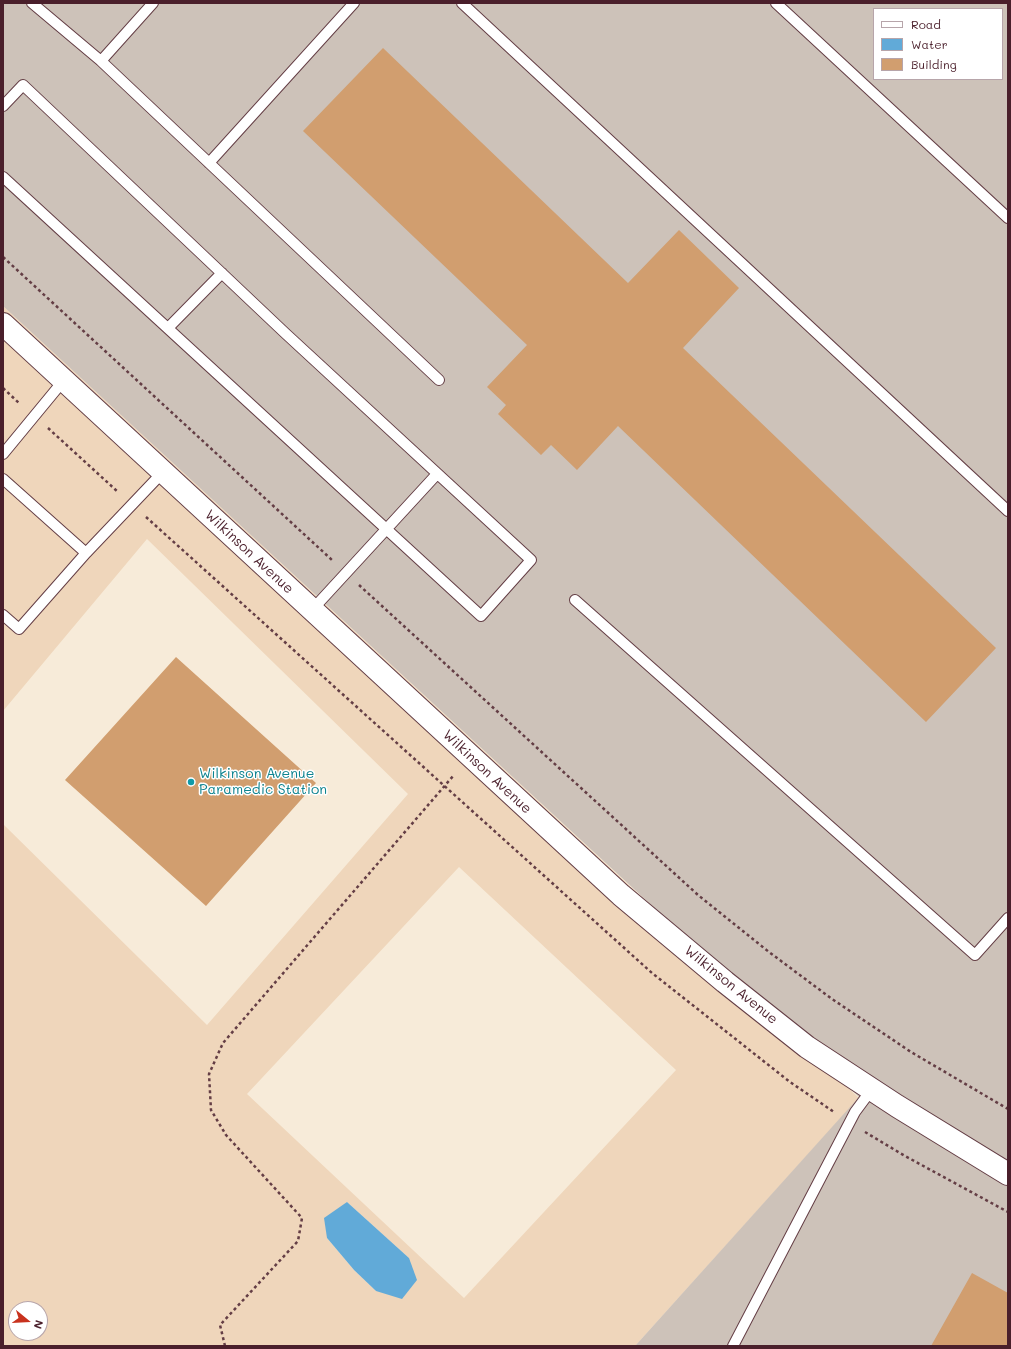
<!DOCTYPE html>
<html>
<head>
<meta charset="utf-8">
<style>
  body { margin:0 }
  #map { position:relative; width:1011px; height:1349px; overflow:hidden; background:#f7ebd9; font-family:Mali,sans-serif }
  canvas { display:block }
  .frame { position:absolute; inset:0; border:4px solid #4a1f2b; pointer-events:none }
  .legend { position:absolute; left:873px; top:8px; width:130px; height:72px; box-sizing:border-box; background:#fff; border:1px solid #b7a5aa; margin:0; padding:5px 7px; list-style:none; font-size:12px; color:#4a1f2b }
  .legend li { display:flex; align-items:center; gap:8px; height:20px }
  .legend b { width:20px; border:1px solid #b7a5aa }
  .north { position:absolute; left:8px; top:1301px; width:40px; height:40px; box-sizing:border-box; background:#fff; border:1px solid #b7a5aa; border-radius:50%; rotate:108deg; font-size:11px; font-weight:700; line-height:16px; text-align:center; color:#4a1f2b }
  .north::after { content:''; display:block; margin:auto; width:14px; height:18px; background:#c8321e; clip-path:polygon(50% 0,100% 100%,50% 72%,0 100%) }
</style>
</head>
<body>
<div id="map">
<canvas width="1011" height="1349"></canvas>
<div class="frame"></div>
<ul class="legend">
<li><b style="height:5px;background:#fff"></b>Road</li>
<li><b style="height:11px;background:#61aad8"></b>Water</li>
<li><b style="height:11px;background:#d19e6f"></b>Building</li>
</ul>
<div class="north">N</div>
</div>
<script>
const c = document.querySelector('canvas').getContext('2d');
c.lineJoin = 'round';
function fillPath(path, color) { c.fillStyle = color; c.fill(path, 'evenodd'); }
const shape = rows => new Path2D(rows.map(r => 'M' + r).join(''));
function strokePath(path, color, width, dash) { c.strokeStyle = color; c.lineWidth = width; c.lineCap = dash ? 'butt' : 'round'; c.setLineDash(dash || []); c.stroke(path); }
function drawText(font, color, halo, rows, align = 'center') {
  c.font = font + ' Mali,sans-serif'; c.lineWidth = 3; c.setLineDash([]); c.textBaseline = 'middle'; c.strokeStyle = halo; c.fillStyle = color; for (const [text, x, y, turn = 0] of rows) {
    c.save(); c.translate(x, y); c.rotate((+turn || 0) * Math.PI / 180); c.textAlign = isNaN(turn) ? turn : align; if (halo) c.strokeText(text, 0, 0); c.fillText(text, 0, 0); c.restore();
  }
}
fillPath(shape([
  [3,306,859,1098,635,1346,3,1346,3,824,207,1025,408,794,147,539,3,711],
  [459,867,676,1070,464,1298,247,1094],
  [347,1202,409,1258,376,1291,354,1270,327,1238],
  [16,1309,40,1309,40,1333,16,1333]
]), '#efd6bb');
fillPath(shape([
  [3,3,1008,3,1008,1346,635,1346,859,1097,3,306],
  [874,9,1002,9,1002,79,874,79]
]), '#cdc2b9');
fillPath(shape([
  [347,1202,409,1258,417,1280,402,1299,376,1291,354,1270,327,1238,324,1218]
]), '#61aad8');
fillPath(shape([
  [383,48,628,283,679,230,739,288,683,348,996,648,926,722,618,426,577,470,551,445,541,455,498,414,506,405,487,387,527,345,303,131],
  [176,657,316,783,206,906,65,780],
  [972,1273,1008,1293,1008,1346,931,1346]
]), '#d19e6f');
const lane = shape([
  [32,3,101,61,153,3],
  [462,3,1008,511],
  [776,3,1008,218],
  [101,61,439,380],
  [3,106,23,85,285,333,531,560,481,616,3,177],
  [209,163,354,3],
  [168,328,222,273],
  [3,454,64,380],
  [3,479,86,553,163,472],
  [575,600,975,955,1008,918],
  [312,610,437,474],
  [3,615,19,629,86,553],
  [733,1346,855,1112,872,1089]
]);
const secondary = shape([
  [3,324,621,895,725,982,807,1047,897,1106,1008,1174]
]);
strokePath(lane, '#643e45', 12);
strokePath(secondary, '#643e45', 24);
strokePath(shape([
  [3,257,332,560],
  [3,388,20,404],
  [48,428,118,492],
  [146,517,652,973,790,1082,834,1112],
  [359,585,698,895,769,952,832,999,911,1052,1008,1109],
  [865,1132,905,1156,1008,1212],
  [225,1346,220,1325,298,1241,302,1218,226,1135,211,1110,209,1074,223,1043,454,775]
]), '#643e45', 2.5, [3, 3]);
strokePath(lane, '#fff', 10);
strokePath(secondary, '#fff', 22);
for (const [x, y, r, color] of [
  [191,782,4,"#0f9aa8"]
]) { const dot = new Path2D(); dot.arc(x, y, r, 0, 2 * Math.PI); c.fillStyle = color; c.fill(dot); strokePath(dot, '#fff', 1.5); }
drawText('14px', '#4a1f2b', '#fff', [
  ["Wilkinson Avenue",249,552,43],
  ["Wilkinson Avenue",487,772,43],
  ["Wilkinson Avenue",731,985,39]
]);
drawText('14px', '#0d838f', '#fff', [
  ["Wilkinson Avenue",199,774],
  ["Paramedic Station",199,790]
], 'left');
</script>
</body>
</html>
